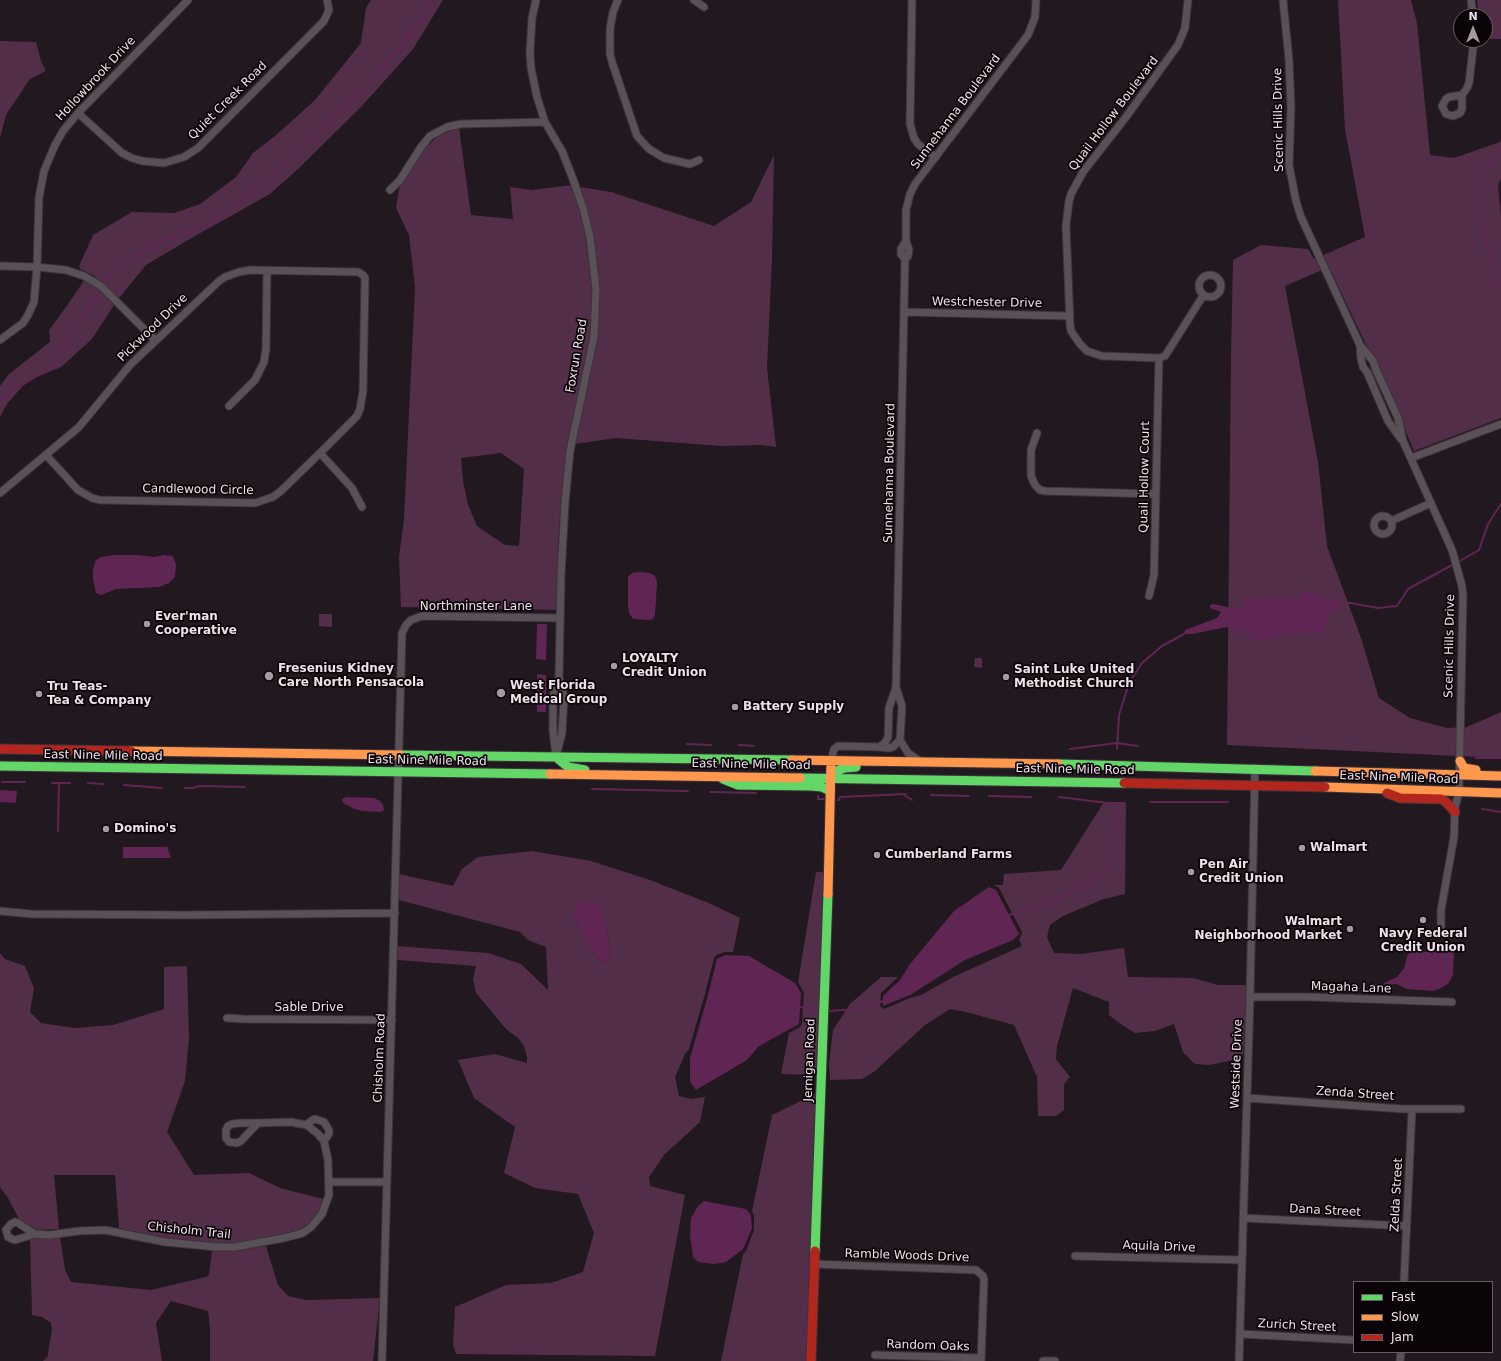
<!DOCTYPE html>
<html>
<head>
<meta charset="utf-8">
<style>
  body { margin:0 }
  #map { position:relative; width:1501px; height:1361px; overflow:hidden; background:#22181f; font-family:"DejaVu Sans",sans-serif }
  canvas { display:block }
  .legend { position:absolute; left:1353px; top:1281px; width:140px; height:72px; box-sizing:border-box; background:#0a0408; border:1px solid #665c62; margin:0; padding:5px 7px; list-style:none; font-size:12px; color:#efe1ea }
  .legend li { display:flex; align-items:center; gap:8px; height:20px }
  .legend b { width:20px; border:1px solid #665c62 }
  .north { position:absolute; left:1453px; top:8px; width:40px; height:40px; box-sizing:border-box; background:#0a0408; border:1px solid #665c62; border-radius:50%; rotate:0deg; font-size:11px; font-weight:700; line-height:16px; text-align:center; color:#efe1ea }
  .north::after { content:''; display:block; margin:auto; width:14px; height:18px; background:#a79ba3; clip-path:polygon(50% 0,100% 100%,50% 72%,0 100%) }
</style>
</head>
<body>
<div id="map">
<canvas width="1501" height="1361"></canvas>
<ul class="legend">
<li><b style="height:5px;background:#63d668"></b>Fast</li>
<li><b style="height:5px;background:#ff974d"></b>Slow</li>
<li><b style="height:5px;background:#b3261e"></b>Jam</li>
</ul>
<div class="north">N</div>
</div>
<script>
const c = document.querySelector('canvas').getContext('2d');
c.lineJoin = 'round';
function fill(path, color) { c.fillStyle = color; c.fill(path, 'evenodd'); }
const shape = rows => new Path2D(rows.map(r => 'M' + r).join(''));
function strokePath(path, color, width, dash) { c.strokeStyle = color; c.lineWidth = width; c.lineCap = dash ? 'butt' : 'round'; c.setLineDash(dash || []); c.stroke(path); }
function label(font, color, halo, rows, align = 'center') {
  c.font = font + ' "DejaVu Sans",sans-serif'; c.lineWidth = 3.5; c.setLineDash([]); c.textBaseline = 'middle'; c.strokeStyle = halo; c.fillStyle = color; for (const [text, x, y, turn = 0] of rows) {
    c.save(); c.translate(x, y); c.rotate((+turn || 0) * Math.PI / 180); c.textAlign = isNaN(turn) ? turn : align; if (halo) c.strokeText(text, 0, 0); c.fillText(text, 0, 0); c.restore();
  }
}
fill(shape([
  [371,0,443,0,413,49,362,106,298,169,270,194,195,236,146,265,119,298,103,283,93,275,80,269,79,266,93,235,132,212,174,213,200,204,236,177,253,153,275,136,315,100,361,43,366,8],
  [1338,0,1411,0,1417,23,1430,155,1454,158,1500,142,1501,140,1501,179,1498,185,1501,216,1501,418,1414,451,1393,401,1329,267,1285,286,1318,462,1327,546,1361,638,1379,698,1410,718,1447,728,1467,727,1501,712,1501,758,1227,745,1231,358,1233,260,1261,245,1308,249,1314,259,1365,237,1345,129],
  [1477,0,1501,0,1501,39,1485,39,1485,16,1479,16],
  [0,41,36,42,41,61,46,71,30,79,6,115,0,138],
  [459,128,471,215,513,219,510,187,532,190,572,185,580,209,586,238,592,289,590,337,567,451,559,526,557,610,401,607,399,557,404,519,415,287,409,235,396,208,399,188,423,150,440,134],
  [501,453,524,469,519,546,505,545,477,526,468,505,463,481,461,458],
  [774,155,772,259,767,368,776,447,762,445,721,446,616,438,575,444,597,338,599,312,598,272,593,236,586,206,580,187,611,192,714,226,751,202],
  [82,279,99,289,114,305,92,339,61,367,27,381,7,404,0,417,0,386,9,374,50,342,49,330,66,307,83,282],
  [319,614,332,614,332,627,319,626],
  [975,658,982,658,982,668,974,667],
  [1104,802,1126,802,1125,894,1104,899,1063,916,1050,925,1047,937,1054,953,1081,954,1124,948,1128,977,1193,978,1218,985,1247,985,1243,1055,1229,1061,1209,1065,1195,1064,1183,1052,1174,1024,1155,1031,1135,1033,1122,1025,1109,1015,1109,1002,1073,988,1057,1046,1056,1059,1070,1077,1064,1084,1064,1110,1056,1116,1038,1116,1037,1077,1014,1025,966,1012,950,1009,925,1025,875,1071,862,1079,830,1080,829,1064,833,1030,850,1004,881,977,898,977,881,993,880,1006,884,1009,910,998,921,995,953,977,1022,946,1019,939,1021,936,1022,932,999,888,994,885,1003,885,1004,874,1061,870],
  [532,851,591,861,650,880,711,904,740,918,733,952,725,952,716,955,714,958,705,994,689,1049,685,1054,675,1077,679,1096,691,1099,705,1097,700,1122,664,1155,649,1177,650,1186,685,1195,655,1356,456,1354,453,1344,455,1307,506,1285,551,1283,583,1272,594,1233,578,1194,535,1188,504,1173,515,1127,474,1098,458,1060,495,1054,527,1063,527,1057,524,1046,518,1038,506,1029,476,993,473,979,476,966,397,960,397,946,488,953,521,964,548,990,546,947,528,940,520,932,399,900,399,874,453,886,462,869,478,857],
  [573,914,605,921,611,953,607,963,597,958,579,929],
  [816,872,825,872,818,1075,781,1074,789,1033,800,1027,802,1024,804,993,798,982],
  [0,953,5,959,25,966,34,988,30,1012,41,1023,74,1028,113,1025,164,1009,164,967,187,966,189,1038,185,1081,167,1132,194,1175,249,1173,280,1188,323,1199,320,1211,315,1218,302,1229,283,1234,235,1243,217,1243,165,1238,119,1228,115,1175,54,1175,59,1229,37,1230,19,1219,8,1198,0,1187],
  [817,1093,808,1361,721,1361,743,1254,746,1251,754,1230,754,1215,752,1211,772,1115],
  [60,1237,65,1270,71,1282,151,1290,206,1277,209,1275,212,1251,235,1251,266,1246,278,1285,288,1296,306,1300,380,1298,373,1361,210,1361,210,1328,208,1311,171,1301,156,1323,162,1361,43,1361,48,1356,49,1345,52,1331,51,1323,42,1317,32,1315,30,1240,36,1238]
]), '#532e49');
fill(shape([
  [114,555,138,555,154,557,164,555,173,556,176,565,175,577,169,583,159,587,116,589,101,595,96,593,93,580,93,569,96,560,101,557],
  [640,572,650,573,655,576,657,582,655,615,653,619,649,620,633,619,629,613,628,605,628,577,632,573],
  [1305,591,1316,591,1318,595,1323,595,1328,602,1337,598,1341,608,1330,611,1324,632,1309,632,1255,641,1243,633,1227,627,1192,634,1184,634,1185,630,1217,618,1221,612,1210,608,1210,605,1213,604,1237,609,1244,606,1243,598,1250,596,1296,599,1301,593],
  [537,624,547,624,546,660,536,659],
  [537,674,546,675,546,712,537,712],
  [0,790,17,791,16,803,0,802],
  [346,797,374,798,380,801,383,805,384,810,381,812,362,811,355,809,343,803,342,799],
  [167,846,171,858,123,858,123,847,164,847],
  [989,887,996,890,1019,934,1013,940,965,960,910,995,883,1006,883,996,900,980,910,964,954,911],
  [588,899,599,906,605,921,611,953,607,963,597,958,579,929,573,914,578,904],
  [1413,952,1454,952,1453,975,1448,984,1439,989,1433,991,1407,989,1396,984,1384,985,1384,983,1397,977,1401,972,1404,968,1408,954],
  [726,955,749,956,795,983,801,993,799,1024,759,1046,747,1060,696,1090,690,1082,690,1058,708,995,717,959],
  [704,1201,746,1209,751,1215,752,1228,743,1249,726,1262,714,1264,698,1262,693,1257,690,1235,691,1218,698,1206]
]), '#602653');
strokePath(shape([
  [1501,150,1485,168,1478,203,1479,215,1493,262,1492,270,1495,283,1501,288],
  [103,285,114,267,162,241,213,223,275,174,370,83,421,22,431,0],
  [0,399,53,366,101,289],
  [1458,562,1479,550,1488,524,1501,504],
  [1339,603,1345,602,1378,608,1397,606,1408,589,1454,564],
  [687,744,711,745],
  [739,745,754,746],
  [1070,749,1117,743,1138,746],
  [1117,749,1119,715,1129,683,1142,663,1162,646,1184,634],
  [1476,758,1501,758],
  [2,782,25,782],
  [52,783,70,783],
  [88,783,104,784],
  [124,785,162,788],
  [185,788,193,788,199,786,245,787],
  [592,789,688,791],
  [710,792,756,793],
  [904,795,912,800],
  [931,795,969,796],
  [818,796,818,799,823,799],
  [989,796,1031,797],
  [1059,797,1108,803,1123,804],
  [838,800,839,800,840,797,906,794],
  [1150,802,1228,802],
  [1482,809,1501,812],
  [58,831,59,783],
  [1009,915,1032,909,1059,898,1094,879,1109,864,1115,838,1118,807],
  [801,1007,817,1010],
  [830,1011,868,1008,883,1001]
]), '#602653', 2);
const street = shape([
  [536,0,532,18,530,52,531,68,537,97,545,122,562,151,573,179,583,208,590,237,596,289,594,337,570,451,565,503,561,575,559,678,553,696,553,730,556,757],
  [618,0,613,12,610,29,610,54,612,62,637,136,649,149,664,158,690,164,699,160],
  [694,0,704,7],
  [912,0,910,124,914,138,918,144,929,153,936,157],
  [1188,0,1185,28,1178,45,1126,117,1083,172,1071,194,1069,201,1066,226,1070,324,1071,331,1080,344,1087,351,1102,356,1159,358,1165,356,1203,296],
  [1283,0,1289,60,1291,108,1289,165,1296,201,1301,217,1360,345,1373,361,1376,370,1398,418,1403,441,1452,550,1462,586,1463,595,1459,792,1455,807,1454,837,1441,910,1441,934],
  [1471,0,1473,16],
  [1462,95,1462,109,1460,113,1453,116,1446,114,1442,106,1446,99,1449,97,1462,95],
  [1462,95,1467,88,1469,83,1474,40],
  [78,113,122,153,132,158,142,161,164,163,184,157,198,148,324,21,329,10,327,0],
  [390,190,400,180,421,147,430,136,447,127,461,124,545,122],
  [906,241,901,249,901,254,905,259,908,256,909,250,906,241,906,210,910,194,915,184,1028,35,1035,17,1036,0],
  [0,266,37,267,66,270,84,276,101,286,155,340],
  '1199 286a11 11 0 1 1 22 0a11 11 0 1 1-22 0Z',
  [904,312,1070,316],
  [0,340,23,323,28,315,34,302,37,267,39,198,44,171,55,145,63,131,78,113,188,0],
  [1360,345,1361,359,1363,367,1367,372,1388,421,1401,439],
  [229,406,255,380,264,362,266,349,267,272],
  [1037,433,1031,450,1031,476,1035,485,1040,490,1045,491,1156,494],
  [320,453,352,488,362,507],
  [1411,458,1501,424],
  [0,493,79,427,130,365,218,282,225,277,239,272,250,270,358,272,363,275,365,278,363,391,360,409,357,416,320,453,281,491,273,497,255,503,100,500,92,498,78,490,46,455],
  '1374 525a9 9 0 1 1 18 0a9 9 0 1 1-18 0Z',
  [1391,521,1431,503],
  [1149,596,1154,575,1159,358],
  [900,740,908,753,921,762],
  [879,747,885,743,888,737,889,708,896,687],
  [557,753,562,733,564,697,559,679],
  [831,761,834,749,838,746,879,747,888,748,893,747,900,740,902,706,896,687,905,259],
  [0,911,31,914,186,915,395,913],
  [1250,997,1310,997,1452,1002],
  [227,1018,243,1019,392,1020],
  [1247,1098,1403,1109,1461,1109],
  [241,1123,258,1123,241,1141,237,1143,229,1142,226,1138,226,1130,228,1126,232,1124,241,1123],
  [307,1125,311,1121,315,1119,324,1122,329,1130,329,1134,324,1141],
  [329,1182,387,1182],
  [1243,1218,1406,1226],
  [15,1222,18,1223,35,1234,15,1240,12,1239,8,1237,6,1230,11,1224,15,1222],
  [35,1234,49,1235,79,1231,105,1230,165,1242,217,1247,235,1247,284,1238,303,1233,311,1227,322,1214,329,1195,328,1160,324,1141,318,1134,307,1125,290,1122,258,1123],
  [1075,1256,1242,1260],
  [814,1264,976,1270,983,1276,984,1280,981,1361],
  [1404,1282,1412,1109],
  [1240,1334,1354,1340],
  [875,1355,981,1358],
  [382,1361,402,633,406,625,411,620,422,616,560,618],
  [1043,1361,1055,1361],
  [1239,1361,1250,997,1255,768],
  [1400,1361,1401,1352]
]);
const fast = shape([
  [400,755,792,760],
  [556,757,568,767,585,770],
  [1058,764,1315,771],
  [0,766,550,774],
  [800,778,1124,783],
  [831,778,837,771,844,768,856,767],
  [723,779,738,785,811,786,822,787,830,791],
  [815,1251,828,894]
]);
const slow = shape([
  [131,751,400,755],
  [792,760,1058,764],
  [1460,761,1464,768,1476,770],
  [1315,771,1501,776],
  [550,774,800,778],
  [1325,787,1501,793],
  [828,894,831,761]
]);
const jam = shape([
  [0,749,131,751],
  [1124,783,1325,787],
  [1387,793,1400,798,1441,799,1446,802,1455,812],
  [811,1361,815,1251]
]);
strokePath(street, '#3c343a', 9);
strokePath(fast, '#3c343a', 11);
strokePath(slow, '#3c343a', 11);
strokePath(jam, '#3c343a', 11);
strokePath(street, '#595157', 7);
strokePath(fast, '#63d668', 9);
strokePath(slow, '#ff974d', 9);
strokePath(jam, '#b3261e', 9);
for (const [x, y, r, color] of [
  [147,624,4,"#a79ba3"],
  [614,666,4,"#a79ba3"],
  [269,676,5,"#a79ba3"],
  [1006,677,4,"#a79ba3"],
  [501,693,5,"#a79ba3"],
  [39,694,4,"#a79ba3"],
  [735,707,4,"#a79ba3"],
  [106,829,4,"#a79ba3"],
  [1302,848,4,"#a79ba3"],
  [877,855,4,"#a79ba3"],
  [1191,872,4,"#a79ba3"],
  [1423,920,4,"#a79ba3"],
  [1350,929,4,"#a79ba3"]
]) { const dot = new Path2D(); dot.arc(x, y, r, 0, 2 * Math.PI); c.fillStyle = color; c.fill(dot); strokePath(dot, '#0a0408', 1.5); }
label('12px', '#efe1ea', '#0a0408', [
  ["Hollowbrook Drive",96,79,-47],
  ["Quiet Creek Road",228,101,-45],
  ["Sunnehanna Boulevard",956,112,-53],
  ["Quail Hollow Boulevard",1114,114,-53],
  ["Scenic Hills Drive",1279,120,-91],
  ["Westchester Drive",987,303,1],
  ["Pickwood Drive",153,328,-44],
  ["Foxrun Road",577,356,-80],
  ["Sunnehanna Boulevard",890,473,-89],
  ["Quail Hollow Court",1145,477,-89],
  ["Candlewood Circle",198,490,1],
  ["Northminster Lane",476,607],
  ["Scenic Hills Drive",1450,646,-89],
  ["East Nine Mile Road",103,756,1],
  ["East Nine Mile Road",427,761,1],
  ["East Nine Mile Road",751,765,1],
  ["East Nine Mile Road",1075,770,1],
  ["East Nine Mile Road",1399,778,2],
  ["Magaha Lane",1351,988,2],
  ["Sable Drive",309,1008],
  ["Chisholm Road",380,1058,-88],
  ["Jernigan Road",810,1060,-88],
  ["Westside Drive",1237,1064,-88],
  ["Zenda Street",1355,1094,4],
  ["Zelda Street",1397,1195,-87],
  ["Dana Street",1325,1211,3],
  ["Chisholm Trail",189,1231,6],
  ["Aquila Drive",1159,1247,2],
  ["Ramble Woods Drive",907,1256,2],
  ["Zurich Street",1297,1326,3],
  ["Random Oaks",928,1346,2]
]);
label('bold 12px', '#efe1ea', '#0a0408', [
  ["Ever'man",155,617],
  ["Cooperative",155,631],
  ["LOYALTY",622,659],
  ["Credit Union",622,673],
  ["Fresenius Kidney",278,669],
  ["Care North Pensacola",278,683],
  ["Saint Luke United",1014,670],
  ["Methodist Church",1014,684],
  ["West Florida",510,686],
  ["Medical Group",510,700],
  ["Tru Teas-",47,687],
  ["Tea & Company",47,701],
  ["Battery Supply",743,707],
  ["Domino's",114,829],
  ["Walmart",1310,848],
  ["Cumberland Farms",885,855],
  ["Pen Air",1199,865],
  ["Credit Union",1199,879],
  ["Walmart",1342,922,"right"],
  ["Neighborhood Market",1342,936,"right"],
  ["Navy Federal",1423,934,"center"],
  ["Credit Union",1423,948,"center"]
], 'left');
</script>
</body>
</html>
